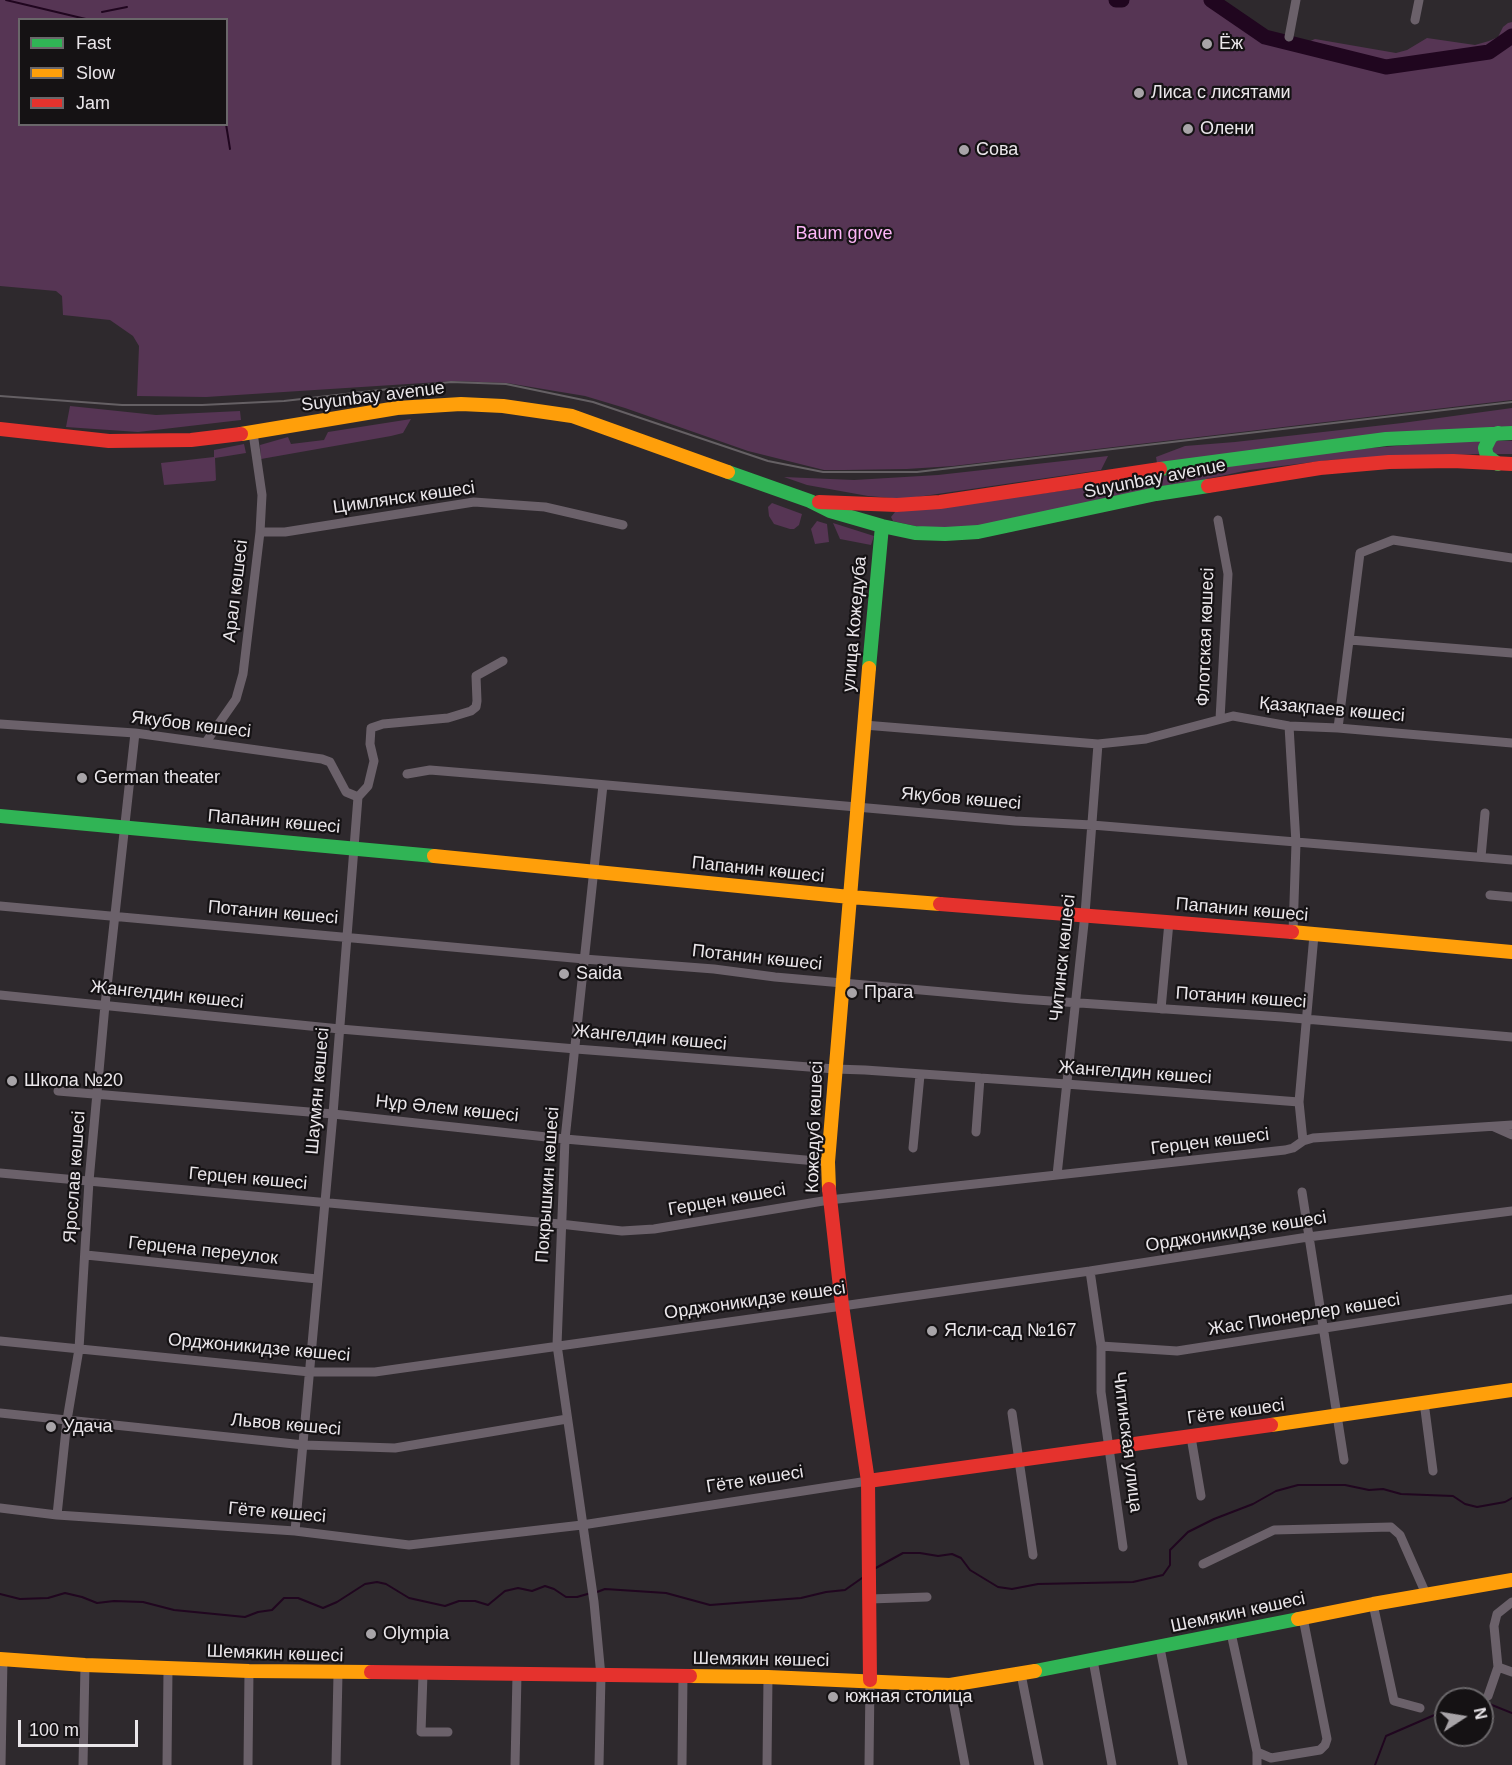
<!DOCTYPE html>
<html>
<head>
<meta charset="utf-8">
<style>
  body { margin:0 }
  #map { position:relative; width:1512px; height:1765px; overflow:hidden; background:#2e292d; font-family:Helvetica,sans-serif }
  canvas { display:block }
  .legend { position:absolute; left:18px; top:18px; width:210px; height:108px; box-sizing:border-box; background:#151214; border:2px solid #6a676a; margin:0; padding:8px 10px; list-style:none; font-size:18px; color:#eae6ea }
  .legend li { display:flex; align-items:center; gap:12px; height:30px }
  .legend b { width:30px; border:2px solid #6a676a }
  .north { position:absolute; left:1434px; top:1687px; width:60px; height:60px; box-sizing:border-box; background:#151214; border:2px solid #6a676a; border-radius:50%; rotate:78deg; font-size:16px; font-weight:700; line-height:24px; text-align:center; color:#eae6ea }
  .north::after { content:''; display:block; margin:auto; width:21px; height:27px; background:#a8a4a8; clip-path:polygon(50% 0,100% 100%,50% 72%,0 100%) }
  .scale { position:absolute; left:18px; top:1720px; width:120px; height:27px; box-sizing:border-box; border:3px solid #eae6ea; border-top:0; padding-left:8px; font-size:18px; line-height:21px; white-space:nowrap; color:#eae6ea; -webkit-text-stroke:4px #151214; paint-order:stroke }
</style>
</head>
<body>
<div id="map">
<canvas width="1512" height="1765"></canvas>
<ul class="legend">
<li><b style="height:8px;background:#30b455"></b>Fast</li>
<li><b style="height:8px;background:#ff9f0a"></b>Slow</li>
<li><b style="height:8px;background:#e5322d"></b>Jam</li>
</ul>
<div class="north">N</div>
<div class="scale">100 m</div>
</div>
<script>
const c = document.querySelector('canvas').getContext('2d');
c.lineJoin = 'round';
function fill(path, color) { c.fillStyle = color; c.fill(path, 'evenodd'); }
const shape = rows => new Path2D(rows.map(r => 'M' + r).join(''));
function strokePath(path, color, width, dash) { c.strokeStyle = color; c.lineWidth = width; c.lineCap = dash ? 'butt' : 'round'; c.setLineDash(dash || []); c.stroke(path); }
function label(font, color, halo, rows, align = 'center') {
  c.font = font + ' Helvetica,sans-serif'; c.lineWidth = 4.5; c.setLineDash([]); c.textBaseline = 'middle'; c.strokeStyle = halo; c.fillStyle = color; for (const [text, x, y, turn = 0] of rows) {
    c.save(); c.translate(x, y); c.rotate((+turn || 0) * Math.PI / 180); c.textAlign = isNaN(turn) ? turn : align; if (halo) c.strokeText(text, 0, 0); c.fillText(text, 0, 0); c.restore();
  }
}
fill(shape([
  [0,0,1220,0,1244,18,1252,29,1265,37,1296,47,1315,39,1396,53,1407,50,1427,38,1475,45,1489,41,1498,37,1503,27,1508,23,1512,22,1512,400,953,466,907,469,845,470,824,470,748,451,625,408,585,396,507,383,455,381,206,397,137,396,139,346,133,336,110,320,63,315,62,296,56,291,0,286],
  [20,20,226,20,226,124,20,124],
  [70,406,156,415,240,411,241,420,138,432,66,427],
  [1512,408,1512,427,1157,463,1156,457,1185,446,1235,442,1402,423],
  [411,419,403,433,391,436,261,459,260,445,288,437,291,444,324,440,328,432],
  [1482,439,1480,454,1330,460,1249,470,969,529,920,527,897,522,893,521,891,517,895,512,1053,492,1334,451],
  [1496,441,1512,441,1512,454,1495,454,1490,450,1490,444],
  [244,444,246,453,215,458,216,480,214,481,164,485,161,463,214,457,214,450],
  [1108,456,1101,470,903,499,868,496,807,485,784,477,854,480,938,475],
  [772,503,802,514,799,525,794,529,790,529,774,524,769,516,768,507],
  [817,521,827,524,829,542,815,544,811,529],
  [833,523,874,536,871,545,840,539]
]), '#563554');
strokePath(shape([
  [6,0,90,20],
  [102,12,127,7],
  [226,124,230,149],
  [874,1569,903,1553,920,1553,938,1556,952,1554,961,1558,970,1570,998,1587,1012,1589,1038,1584,1133,1582,1163,1575,1170,1565,1170,1550,1188,1532,1214,1519,1253,1504,1276,1491,1298,1485,1345,1485,1369,1490,1383,1489,1401,1494,1453,1496,1465,1504,1477,1507,1505,1502,1512,1498],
  [597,1592,605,1589,666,1593,710,1605,801,1598,826,1592,845,1590,862,1578],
  [0,1594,20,1599,48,1598,65,1593,82,1597,97,1603,114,1601,143,1602,174,1610,245,1617,258,1612,272,1610,284,1598,298,1598,323,1608,337,1602,365,1584,377,1582,386,1584,409,1598,445,1606,459,1601,475,1601,488,1605,505,1591,518,1588,532,1591,545,1586,554,1589,566,1597,577,1597,591,1593],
  [1472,1699,1478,1699],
  [1482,1701,1512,1713],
  [1375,1765,1386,1736,1446,1710]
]), '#20061f', 2);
strokePath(shape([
  [1116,0,1122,0],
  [1211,0,1265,37,1386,67,1489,52,1512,36]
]), '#20061f', 15);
strokePath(shape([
  [1415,20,1419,0],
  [1289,37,1296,0],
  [1218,520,1228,574,1220,719],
  [260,532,285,532,474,502,545,507,623,525],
  [1350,640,1512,653],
  [0,724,135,733,322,759,330,762,346,792,358,797],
  [864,725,1098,744,1146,739,1233,716,1289,726,1338,728,1512,743],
  [1289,726,1296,843,1293,932],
  [1338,728,1360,553,1393,540,1512,558],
  [206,742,236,699,243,674,260,532,262,495,253,433],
  [407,774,430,770,539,779,1015,821,1092,825,1512,860],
  [358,797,368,786,374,761,370,744,371,728,383,724,448,718,471,711,476,707,477,701,476,676,503,661],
  [1481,857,1485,813],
  [1490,895,1512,897],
  [0,906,584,959,714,969,775,977,1022,999,1282,1017,1512,1037],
  [0,995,340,1029,576,1049,835,1069,865,1070,1066,1084,1299,1102],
  [1161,1009,1169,922],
  [58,1091,333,1114,565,1139,828,1162],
  [1494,1127,1512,1135],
  [976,1132,980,1078],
  [1303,1141,1299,1102,1314,935],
  [913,1148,920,1075],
  [0,1173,560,1224,622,1231,654,1229,829,1200,1285,1150,1293,1148,1303,1141,1313,1138,1512,1125],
  [1057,1175,1085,914,1098,744],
  [1302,1192,1344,1460],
  [86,1255,317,1279],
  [1090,1271,1101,1346,1101,1392,1123,1547],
  [0,1341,310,1372,375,1372,1090,1271,1308,1237,1512,1211],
  [1101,1346,1177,1351,1512,1299],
  [1424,1402,1433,1471],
  [0,1413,304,1445,395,1448,567,1419],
  [1012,1413,1033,1555],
  [1191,1437,1201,1496],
  [0,1508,57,1515,295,1531,409,1545,582,1525,868,1481],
  [57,1515,67,1420,79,1349,89,1181,105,1005,135,733],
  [295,1531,333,1114,358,797],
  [1203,1564,1274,1530,1391,1527,1400,1535,1426,1594],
  [870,1599,927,1597],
  [1373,1604,1394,1701,1420,1708],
  [1231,1633,1257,1752,1257,1765],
  [1160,1648,1183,1765],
  [1093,1660,1112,1765],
  [1498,1667,1512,1672],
  [423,1674,421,1732,448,1732],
  [1021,1674,1039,1765],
  [950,1685,965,1765],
  [1488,1696,1498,1667,1494,1626,1497,1614,1512,1602],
  [1257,1752,1271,1758,1320,1750,1325,1745,1327,1739,1303,1618],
  [1,1765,3,1659],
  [83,1765,85,1665],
  [167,1765,168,1669],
  [248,1765,249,1671],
  [336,1765,338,1674],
  [515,1765,517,1675],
  [599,1765,601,1676,594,1602,557,1345,565,1139,603,785],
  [682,1765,683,1676],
  [767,1765,768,1677],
  [869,1765,870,1680]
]), '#6b616a', 9);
strokePath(shape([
  [1498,433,1491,436,1485,448,1487,456,1498,464],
  [1160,469,1386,439,1512,433],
  [728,472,810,501,830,511,882,526,915,533,945,534,978,532,1156,494,1208,486],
  [869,668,882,526],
  [0,816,434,856],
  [1035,1671,1298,1619]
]), '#30b455', 14);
strokePath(shape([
  [241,434,397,408,461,404,503,406,572,416,728,472],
  [434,856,850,897,940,904],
  [1292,932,1512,952],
  [829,1189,828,1162,869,668],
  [1271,1425,1512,1390],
  [1298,1619,1373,1604,1512,1580],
  [0,1659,85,1665,249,1671,371,1672],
  [690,1676,768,1677,950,1685,1035,1671]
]), '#ff9f0a', 14);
strokePath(shape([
  [0,429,109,441,191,440,241,434],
  [1208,486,1320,468,1389,462,1453,461,1512,464],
  [819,502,897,505,940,502,1160,469],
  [940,904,1292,932],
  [829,1189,842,1305,868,1481,870,1680],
  [868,1481,1271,1425],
  [371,1672,690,1676]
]), '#e5322d', 14);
strokePath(shape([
  [0,396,122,405,202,405,284,401,451,382,506,384,593,402,768,461,823,472,917,472,1512,402]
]), '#656064', 2);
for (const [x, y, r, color] of [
  [1207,44,6,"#a8a4a8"],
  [1139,93,6,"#a8a4a8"],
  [1188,129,6,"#a8a4a8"],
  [964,150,6,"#a8a4a8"],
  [82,778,6,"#a8a4a8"],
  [564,974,6,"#a8a4a8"],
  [852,993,6,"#a8a4a8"],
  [12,1081,6,"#a8a4a8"],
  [932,1331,6,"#a8a4a8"],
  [51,1427,6,"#a8a4a8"],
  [371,1634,6,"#a8a4a8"],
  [833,1697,6,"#a8a4a8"]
]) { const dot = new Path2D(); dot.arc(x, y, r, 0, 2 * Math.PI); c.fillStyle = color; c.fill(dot); strokePath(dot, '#151214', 2); }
label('18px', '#eae6ea', '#151214', [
  ["Ёж",1219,44],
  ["Лиса с лисятами",1151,93],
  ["Олени",1200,129],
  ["Сова",976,150],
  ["German theater",94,778],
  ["Saida",576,974],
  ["Прага",864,993],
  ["Школа №20",24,1081],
  ["Ясли-сад №167",944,1331],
  ["Удача",63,1427],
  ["Olympia",383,1634],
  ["южная столица",845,1697]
], 'left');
label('18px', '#feb6f8', '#151214', [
  ["Baum grove",844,234]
]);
label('18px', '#eae6ea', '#151214', [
  ["Suyunbay avenue",373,397,-7],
  ["Suyunbay avenue",1155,479,-11],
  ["Цимлянск көшесі",404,498,-8],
  ["Арал көшесі",236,591,-83],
  ["улица Кожедуба",855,624,-85],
  ["Флотская көшесі",1206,637,-88],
  ["Қазақпаев көшесі",1332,710,5],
  ["Якубов көшесі",191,725,7],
  ["Якубов көшесі",961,799,5],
  ["Папанин көшесі",274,822,5],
  ["Папанин көшесі",758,870,6],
  ["Папанин көшесі",1242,910,5],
  ["Потанин көшесі",273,913,5],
  ["Потанин көшесі",757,958,6],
  ["Читинск көшесі",1063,958,-84],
  ["Жангелдин көшесі",167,995,6],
  ["Потанин көшесі",1241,998,4],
  ["Жангелдин көшесі",650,1038,5],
  ["Жангелдин көшесі",1135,1073,4],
  ["Шаумян көшесі",318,1091,-85],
  ["Нұр Әлем көшесі",447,1109,6],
  ["Кожедуб көшесі",815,1127,-88],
  ["Герцен көшесі",1210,1142,-7],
  ["Ярослав көшесі",75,1177,-86],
  ["Герцен көшесі",248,1179,5],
  ["Покрышкин көшесі",548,1185,-86],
  ["Герцен көшесі",727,1200,-10],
  ["Орджоникидзе көшесі",1236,1232,-9],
  ["Герцена переулок",203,1251,6],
  ["Орджоникидзе көшесі",755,1301,-8],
  ["Жас Пионерлер көшесі",1304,1315,-9],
  ["Орджоникидзе көшесі",259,1348,5],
  ["Гёте көшесі",1236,1412,-8],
  ["Львов көшесі",286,1425,5],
  ["Читинская улица",1127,1442,83],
  ["Гёте көшесі",755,1480,-9],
  ["Гёте көшесі",277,1513,5],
  ["Шемякин көшесі",1238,1613,-12],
  ["Шемякин көшесі",275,1654,2],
  ["Шемякин көшесі",761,1660,1]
]);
</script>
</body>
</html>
